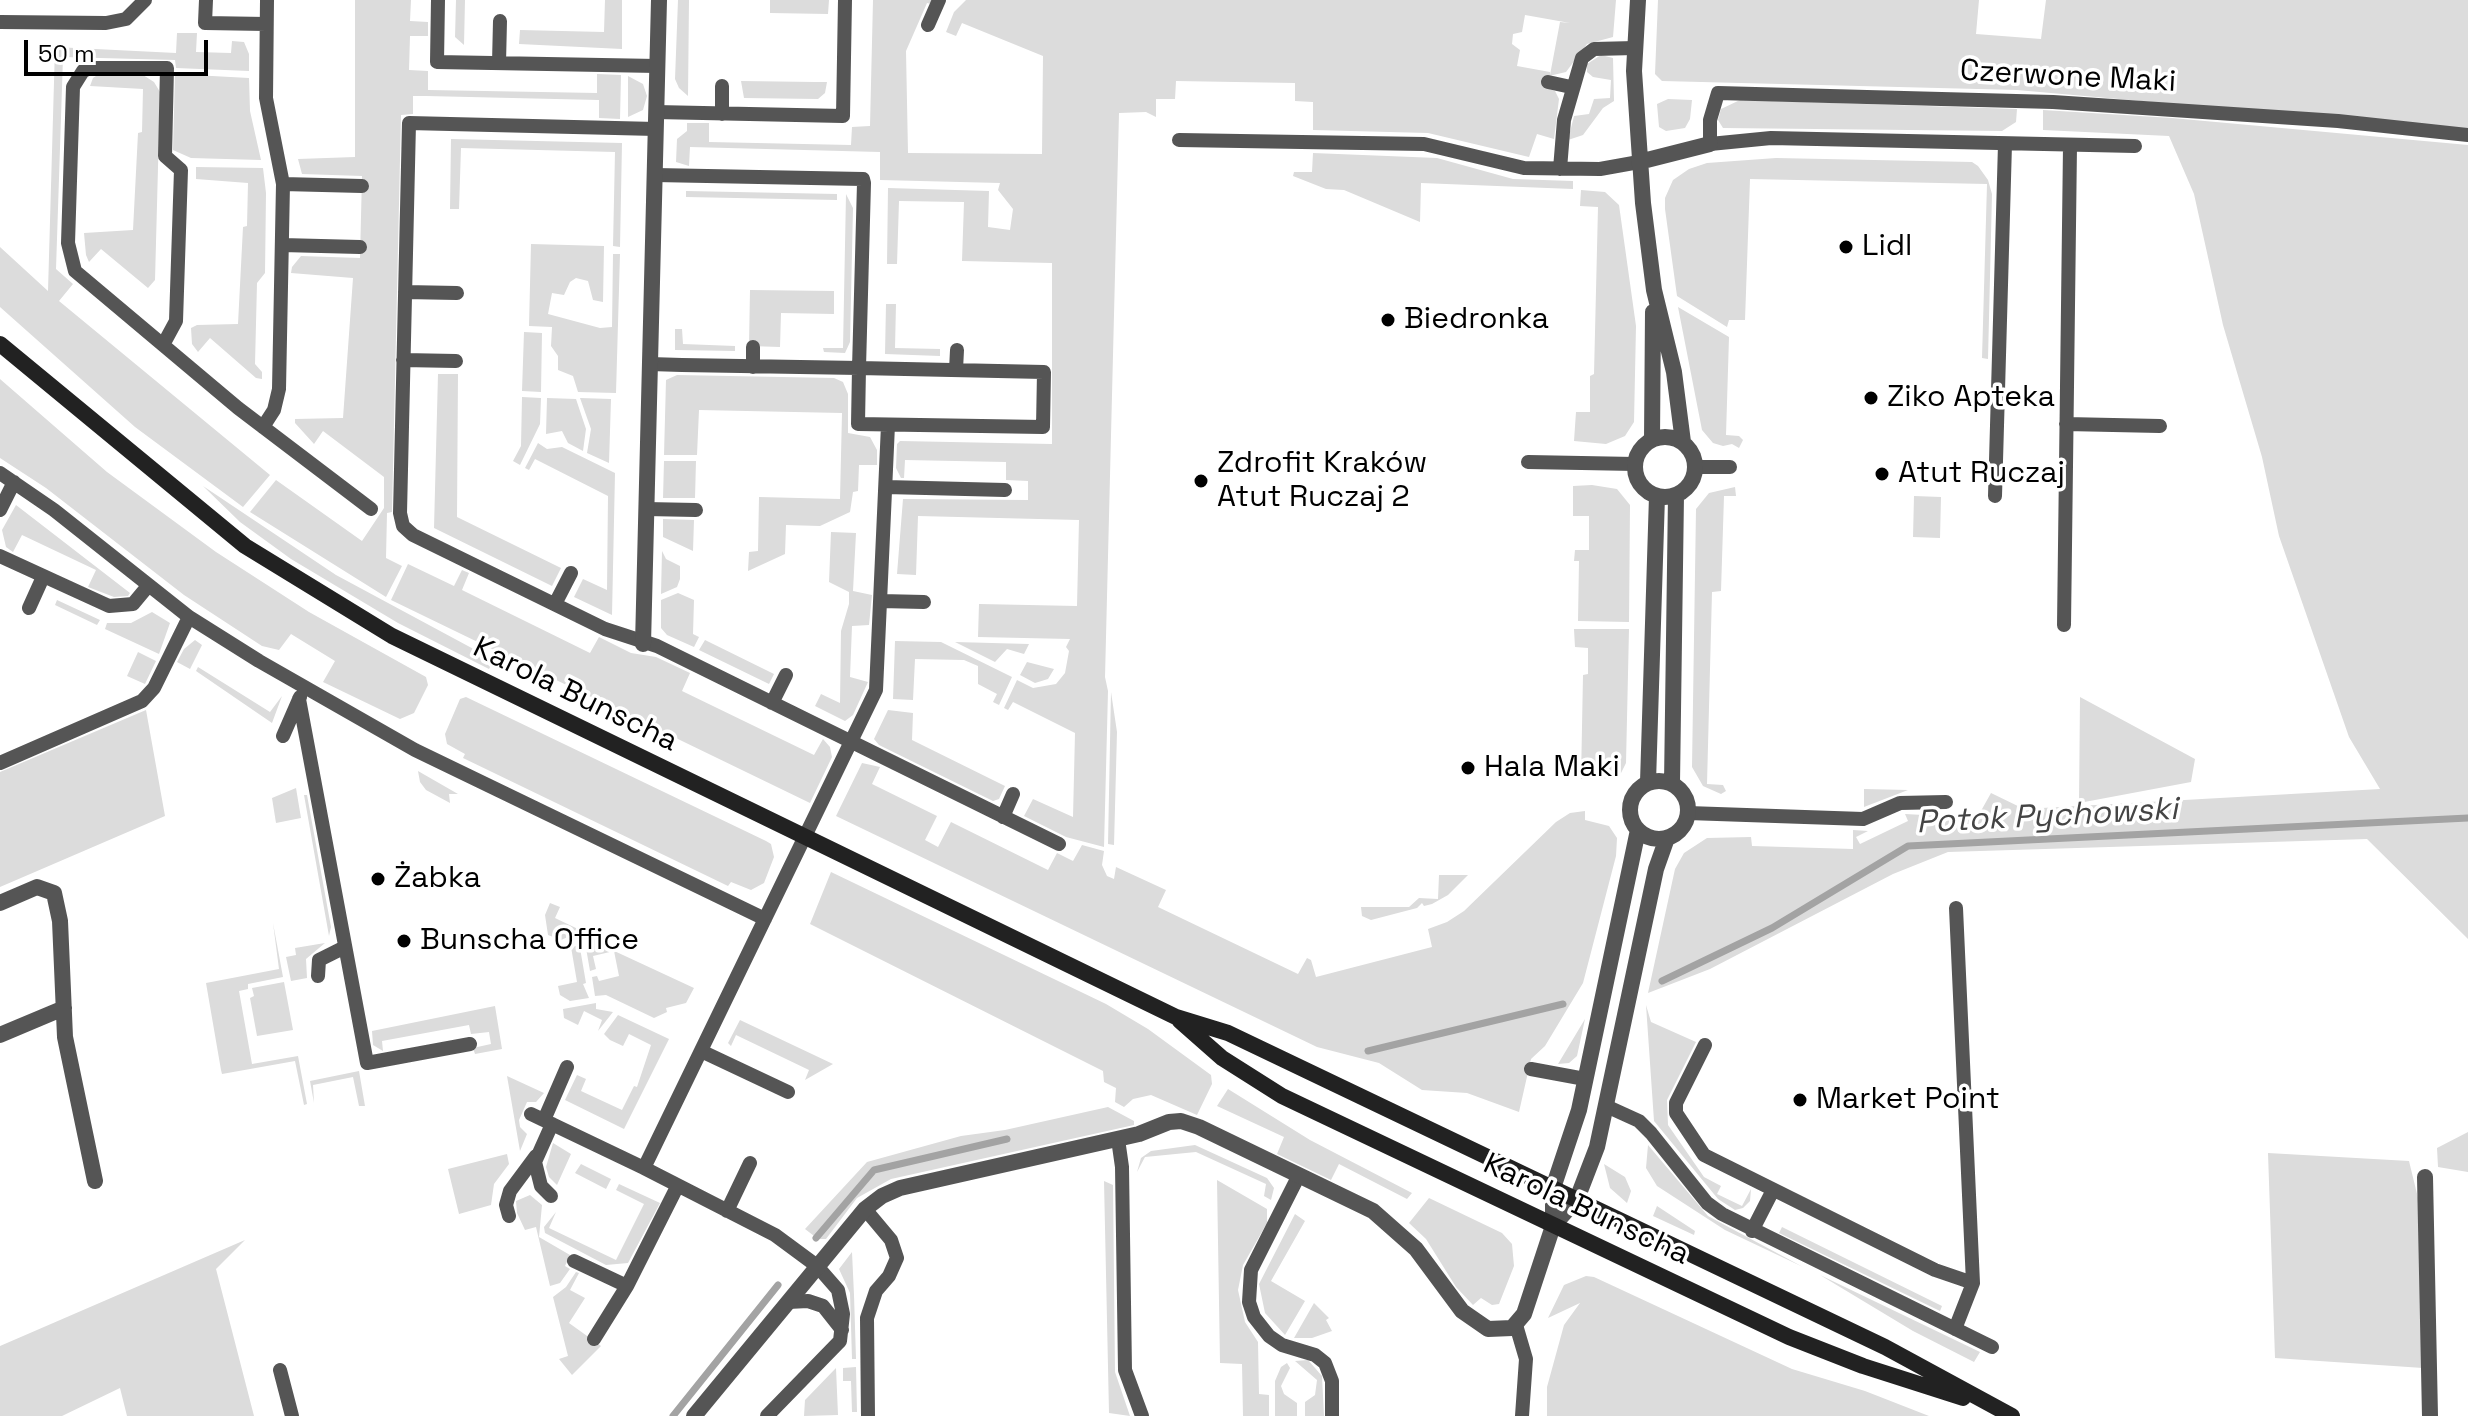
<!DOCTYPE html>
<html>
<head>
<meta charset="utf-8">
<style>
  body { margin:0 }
  #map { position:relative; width:2468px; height:1416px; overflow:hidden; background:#fff; font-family:"Space Grotesk",sans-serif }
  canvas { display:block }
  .scale { position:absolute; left:24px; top:40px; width:184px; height:36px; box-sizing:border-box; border:4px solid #000; border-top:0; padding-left:10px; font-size:24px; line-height:28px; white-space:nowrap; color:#000; -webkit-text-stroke:6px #fff; paint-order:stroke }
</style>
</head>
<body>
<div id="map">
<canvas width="2468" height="1416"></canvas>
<div class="scale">50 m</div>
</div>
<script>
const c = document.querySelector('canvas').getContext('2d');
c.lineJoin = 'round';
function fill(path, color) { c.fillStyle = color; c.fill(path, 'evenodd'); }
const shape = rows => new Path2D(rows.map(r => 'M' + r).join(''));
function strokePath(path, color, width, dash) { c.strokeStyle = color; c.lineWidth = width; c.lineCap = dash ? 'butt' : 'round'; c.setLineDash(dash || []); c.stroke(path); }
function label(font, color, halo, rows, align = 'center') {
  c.font = font + ' "Space Grotesk",sans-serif'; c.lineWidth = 7; c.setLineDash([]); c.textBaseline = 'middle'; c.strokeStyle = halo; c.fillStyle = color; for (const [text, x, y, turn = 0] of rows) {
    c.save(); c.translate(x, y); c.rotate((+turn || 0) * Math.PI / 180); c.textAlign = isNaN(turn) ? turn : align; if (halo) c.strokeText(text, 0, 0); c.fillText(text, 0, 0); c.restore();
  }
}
fill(shape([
  [355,0,411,0,410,21,428,22,428,36,410,36,409,70,428,71,428,90,597,93,597,74,621,75,620,119,599,118,599,100,426,96,413,96,413,114,401,115,392,512,387,513,386,558,402,566,386,597,250,512,276,480,362,541,384,508,384,477,323,431,314,444,295,423,295,419,343,418,353,278,291,273,292,267,301,256,360,258,362,176,302,174,298,159,355,157],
  [456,0,465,0,464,45,455,37],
  [605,0,622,0,622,49,519,44,520,30,604,32],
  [678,0,689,0,688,96,679,88,675,79],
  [770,0,829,0,828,14,770,13],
  [873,0,933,0,931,4,927,3,906,51,908,153,1042,154,1043,56,962,23,956,36,946,32,954,12,966,0,1616,0,1613,37,1587,44,1566,72,1549,76,1546,88,1555,91,1559,99,1554,139,1537,134,1529,157,1428,133,1313,130,1313,102,1295,101,1295,83,1176,81,1175,99,1156,99,1156,117,1146,112,1119,113,1105,677,1108,691,1104,847,1066,837,1024,816,1033,799,1073,817,1075,733,1013,702,1008,710,1004,708,1017,680,1033,688,1056,684,1065,673,1069,651,1066,647,1070,639,978,637,979,604,1077,606,1079,520,918,516,916,575,897,574,903,499,1028,500,1028,481,1006,480,1006,462,905,460,904,478,901,478,896,468,897,444,900,441,1052,444,1052,263,962,261,964,202,899,201,897,264,887,264,888,188,989,191,988,227,1010,230,1013,209,998,190,1000,183,880,180,880,152,690,147,689,166,676,162,677,139,687,131,687,123,709,123,709,142,851,145,852,127,870,126],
  [1525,15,1570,23,1560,22,1550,75,1550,72,1517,66,1520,50,1512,44,1513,34,1522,32],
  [1658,0,1979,0,1976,34,2041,39,2046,0,2468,0,2468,130,2017,90,1662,81,1655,74],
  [177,33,197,33,196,52,231,53,232,41,244,42,249,54,249,71,176,68,175,60,63,57,56,269,73,284,59,301,270,475,243,507,135,427,0,307,0,247,48,291,55,47,176,53],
  [1601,55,1613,58,1614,101,1603,108,1583,135,1568,140,1574,116,1589,114,1594,99,1610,98,1611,80,1593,77,1587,72,1587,64],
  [99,74,143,75,154,82,160,92,155,280,148,288,101,249,89,262,86,255,84,233,133,230,138,133,142,132,143,89,90,86,93,78],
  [175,74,249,78,250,111,261,160,191,158,173,150],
  [628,76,643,84,647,96,643,110,628,117],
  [741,81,815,82,827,82,825,93,818,99,744,98],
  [1668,99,1692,100,1690,119,1685,128,1666,131,1659,127,1657,104],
  [1740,100,2017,109,2016,122,2002,131,1723,128,1718,120,1721,109],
  [2043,110,2172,118,2468,145,2468,939,2367,839,1948,852,1893,874,1710,969,1648,993,1675,869,1684,853,1707,838,1751,837,1752,846,1853,849,1853,830,1868,831,1856,837,1860,844,1908,821,1905,814,1977,818,1991,793,2024,809,2380,789,2349,737,2279,536,2262,457,2223,325,2194,194,2169,136,2043,130],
  [451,139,622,143,620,247,613,246,615,152,461,148,459,209,450,209],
  [1313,153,1437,158,1513,179,1573,181,1573,189,1421,183,1420,222,1344,190,1326,189,1293,176,1294,172,1312,172],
  [1776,158,1972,162,1978,166,1988,180,1992,194,1988,359,1982,358,1987,184,1750,179,1745,320,1729,320,1727,327,1677,296,1665,209,1665,198,1673,180,1689,169,1707,163],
  [196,167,263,168,266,193,265,273,257,283,255,364,262,372,262,379,256,378,210,338,198,352,192,344,191,328,197,325,238,324,243,227,247,226,248,183,196,179],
  [1581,190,1605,192,1619,205,1636,326,1634,422,1625,436,1606,444,1574,441,1576,412,1590,412,1590,376,1594,374,1598,207,1580,206],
  [686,191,837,194,837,200,686,197],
  [846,194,853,208,850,342,845,353,824,352,823,348,843,348],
  [531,244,604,246,603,302,593,300,588,281,576,278,570,282,564,295,552,293,548,314,600,328,612,327,613,254,620,254,616,393,578,392,573,376,558,370,558,356,551,346,552,327,529,326],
  [750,290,834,291,834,314,781,313,780,347,749,346],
  [886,304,896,304,895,348,940,349,940,356,885,354],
  [1678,307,1729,337,1726,435,1739,436,1743,440,1739,448,1732,444,1723,446,1713,443,1702,430],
  [675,329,682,329,683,344,735,346,735,351,675,350],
  [524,332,542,333,541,392,522,391],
  [438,374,458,374,457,517,561,568,552,586,434,528],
  [677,375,834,378,843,382,848,394,848,433,870,437,877,450,877,465,859,465,858,491,853,492,850,512,820,526,786,525,785,554,748,571,749,552,758,551,759,497,840,499,842,413,699,410,697,455,664,455,666,380],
  [0,379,107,472,216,552,309,612,426,677,428,685,414,713,400,719,323,682,335,661,291,634,279,650,262,646,184,595,46,488,0,458],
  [522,397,541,398,540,424,520,465,513,461,521,446],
  [547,398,576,399,586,429,583,451,568,443,562,431,546,434],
  [580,398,611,399,609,463,587,453,591,429],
  [538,443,547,449,562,447,615,473,612,615,574,597,583,579,607,590,608,496,535,459,529,470,525,468],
  [664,461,696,461,695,498,663,498],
  [1592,485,1617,489,1630,505,1629,622,1578,621,1579,561,1574,561,1575,550,1589,550,1589,516,1573,516,1573,486],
  [203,486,336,575,494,660,489,669,398,623,291,559,240,522],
  [1735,487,1736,496,1724,496,1721,591,1712,592,1707,784,1723,785,1726,791,1721,794,1703,786,1692,767,1696,509,1709,493],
  [1914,496,1941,497,1940,538,1913,537],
  [16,505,130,593,128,596,114,597,88,587,96,570,22,535,13,552,6,547,2,530],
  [663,519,694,520,693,551,663,537],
  [831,532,856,533,853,591,872,595,869,625,852,626,850,677,868,682,853,715,845,721,815,706,821,694,840,703,841,631,849,604,849,592,829,582],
  [662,551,666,559,680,566,680,579,677,587,661,594],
  [408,564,454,586,462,570,469,573,462,590,590,653,599,637,631,653,656,657,690,673,682,691,814,755,823,739,830,747,832,757,810,803,391,600],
  [678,593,694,600,693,634,699,637,694,647,667,635,661,628,661,600],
  [57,600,100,620,97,625,55,605],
  [152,612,170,623,159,654,105,629,107,623,131,623],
  [1574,629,1629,629,1626,763,1621,773,1613,778,1581,779,1583,675,1588,674,1588,648,1575,647],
  [195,640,202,645,190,669,177,662,184,649],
  [705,640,774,674,769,684,699,650],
  [895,641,941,642,1012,677,999,705,993,702,997,694,978,684,978,666,964,660,915,659,913,700,893,699],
  [955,642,1029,644,1024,654,1007,649,995,662],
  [138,652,156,661,145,684,127,676],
  [1027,662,1054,669,1048,679,1035,683,1020,675],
  [198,667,270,712,282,696,272,723,196,671],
  [1111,692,1117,732,1114,845,1108,844],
  [466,697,766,841,771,844,774,857,764,883,751,890,731,882,728,886,463,758,465,754,447,744,445,734,460,699],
  [2080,697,2195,759,2191,782,2079,803],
  [146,710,165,816,0,887,0,772],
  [888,710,913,713,912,740,1005,786,999,799,993,801,879,745,874,739],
  [862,763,880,767,872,784,937,816,925,840,938,847,951,822,1048,870,1057,853,1073,861,1082,845,1104,851,1102,865,1107,876,1114,879,1116,867,1166,890,1158,907,1298,974,1307,958,1311,960,1316,977,1432,947,1428,929,1447,922,1464,911,1556,822,1570,813,1585,811,1585,820,1609,826,1617,838,1616,856,1583,983,1545,1046,1531,1059,1519,1112,1467,1093,1422,1090,1379,1063,1317,1047,836,816],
  [418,771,458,794,449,794,450,803,426,790,420,782],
  [296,788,301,818,276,823,272,798],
  [1864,789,1908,790,1864,807],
  [304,795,307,795,331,927,329,936],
  [831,872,1106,1004,1148,1029,1211,1075,1212,1084,1197,1115,1151,1095,1133,1099,1124,1107,1115,1102,1116,1088,1104,1082,1103,1071,810,924],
  [1439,875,1468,875,1448,895,1432,904,1424,906,1422,903,1417,908,1371,920,1362,916,1361,907,1409,907,1419,898,1438,899],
  [550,903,560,907,555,918,578,929,574,939,570,936,561,940,548,935,545,915],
  [273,923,283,977,248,984,248,989,239,991,252,1064,298,1056,307,1104,304,1105,295,1061,222,1074,221,1070,206,983,279,969],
  [592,935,612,945,610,949,694,988,686,1003,666,1008,667,1012,654,1018,606,995,595,996,592,977,597,976,599,981,619,976,614,951,593,956,596,969,590,971,586,948],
  [325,943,306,959,307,978,291,981,286,957,296,955,295,948],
  [576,946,580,948,586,983,583,984,589,998,570,1001,560,995,558,986,577,982,571,947],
  [284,982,293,1030,257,1036,250,998,254,996,252,988],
  [596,1003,596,1009,613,1012,598,1031,602,1020,584,1011,578,1025,564,1018,563,1009],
  [1646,1005,1651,1022,1696,1042,1667,1100,1668,1125,1704,1177,1721,1186,1717,1194,1742,1206,1751,1189,1750,1201,1743,1208,1735,1210,1718,1199,1654,1121],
  [495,1006,502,1049,475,1054,473,1048,491,1044,489,1032,471,1034,469,1025,382,1041,383,1051,373,1045,372,1031],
  [618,1015,669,1039,624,1129,565,1100,577,1075,586,1079,581,1091,622,1110,634,1086,637,1087,651,1045,629,1034,623,1046,610,1040,604,1034],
  [1585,1019,1577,1056,1569,1063,1558,1064],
  [740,1020,833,1064,805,1080,809,1070,736,1035,731,1046,728,1043],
  [359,1071,365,1106,359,1106,353,1077,313,1085,314,1103,310,1081],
  [507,1076,544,1093,536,1102,527,1102,519,1120,520,1127,527,1134,520,1151],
  [1228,1089,1310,1140,1412,1193,1407,1199,1339,1164,1331,1180,1277,1154,1284,1137,1217,1106],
  [1108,1107,1134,1121,1134,1125,891,1179,857,1198,826,1239,818,1239,805,1229,867,1162,961,1136,1005,1130],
  [2468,1132,2468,1172,2438,1167,2437,1148],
  [553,1143,571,1154,557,1185,549,1177,546,1167],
  [1195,1145,1267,1178,1274,1188,1271,1200,1264,1196,1266,1184,1196,1152,1145,1157,1137,1172,1141,1158,1151,1151],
  [1648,1145,1708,1216,1803,1267,1725,1230,1657,1186,1646,1168],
  [2268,1153,2409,1161,2418,1198,2423,1368,2275,1358],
  [507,1154,509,1164,494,1184,491,1205,459,1214,448,1169],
  [581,1164,611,1179,606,1189,575,1173],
  [1604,1164,1625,1177,1631,1191,1627,1203,1610,1188],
  [1217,1180,1267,1209,1267,1223,1243,1265,1238,1290,1245,1322,1258,1342,1259,1394,1269,1395,1269,1416,1243,1416,1242,1364,1220,1363],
  [1104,1181,1113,1185,1115,1372,1130,1416,1109,1413],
  [619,1184,660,1203,628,1263,606,1265,545,1233,544,1227,556,1212,549,1228,616,1260,644,1204,616,1190],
  [530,1195,542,1205,539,1237,570,1255,565,1266,570,1269,560,1283,550,1286,536,1227,525,1230,517,1213,516,1201],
  [1429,1198,1502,1233,1512,1244,1514,1266,1499,1304,1492,1305,1481,1298,1473,1305,1456,1287,1426,1239,1409,1223],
  [1657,1206,1695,1231,1694,1235,1653,1216],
  [1295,1214,1305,1221,1271,1281,1305,1301,1285,1335,1265,1313,1259,1284],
  [1782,1227,1942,1306,1940,1311,1779,1233],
  [245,1240,216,1269,254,1416,127,1416,120,1388,62,1416,0,1416,0,1346],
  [852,1252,854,1295,856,1359,852,1359,850,1293,839,1269],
  [576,1272,579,1273,570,1290,585,1298,569,1323,601,1346,572,1375,559,1359,568,1356,553,1297,566,1287],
  [1820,1275,1980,1352,1974,1362,1913,1331],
  [1586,1276,1594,1277,1792,1369,1865,1391,1929,1416,1547,1416,1547,1387,1564,1325,1580,1303,1548,1318,1564,1285],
  [1314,1303,1329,1318,1326,1320,1332,1331,1312,1338,1294,1338],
  [1308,1360,1322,1376,1324,1416,1305,1416,1305,1402,1315,1395,1317,1380,1295,1361],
  [1287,1363,1290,1368,1281,1386,1284,1394,1297,1403,1297,1416,1275,1416,1275,1381,1281,1367],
  [856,1367,857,1412,852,1412,851,1381,843,1381,843,1368],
  [836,1368,838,1415,804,1416,805,1400]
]), '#dcdcdc');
strokePath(shape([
  [1662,981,1772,928,1908,846,2468,818],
  [1368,1051,1563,1004],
  [816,1238,874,1170,1007,1139],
  [673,1416,778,1285]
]), '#a3a3a3', 7);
strokePath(shape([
  [206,0,205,23,266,24],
  [438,0,437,62,657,66],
  [0,22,106,23,126,19,145,0],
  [928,25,939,0],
  [499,63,500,21],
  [1548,82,1571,87],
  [656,112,843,116,845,0],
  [722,114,722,86],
  [656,129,409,123,400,513,403,526,413,535,605,629,657,646,1059,844],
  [1179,140,1424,144,1524,168,1600,169,1639,162],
  [2135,146,1771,138,1710,144,1710,120,1718,93,2053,102,2338,121,2468,135],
  [1560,169,1564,120,1582,58,1594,49,1635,48],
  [283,184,362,186],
  [282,245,360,247],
  [405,292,457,293],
  [163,345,176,321,181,170,165,156,167,68,90,68,83,71,73,87,68,243,75,271,238,408,371,509],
  [403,360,456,361],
  [650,364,682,365,859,368,1044,372,1043,427,858,424,859,368,864,183,863,179,655,175],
  [753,367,753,347],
  [956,370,957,350],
  [2066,424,2160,426],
  [263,427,274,410,279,389,283,184,266,98,267,0],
  [1528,462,1635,464],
  [1696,467,1730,467],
  [0,473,54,510,189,617,259,661,415,750,765,919],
  [886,487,1005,490],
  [1995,496,2005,144],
  [646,509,696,510],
  [0,510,14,482],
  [0,556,109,606,133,604,148,586],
  [881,601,924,602],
  [555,604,571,573],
  [29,608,43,577],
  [2064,625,2070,146],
  [299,699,367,1063,470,1044],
  [772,703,786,675],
  [283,736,300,697],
  [0,763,142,701,154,688,189,617],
  [1688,813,1863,819,1900,803,1946,802],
  [1003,817,1013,794],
  [318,976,319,960,345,947],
  [1705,1045,1676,1103,1676,1113,1704,1155,1935,1270,1973,1283],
  [701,1051,788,1092],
  [1531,1069,1585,1079],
  [1606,1106,1639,1121,1651,1133,1707,1203,1722,1214,1992,1347],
  [531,1114,644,1168],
  [544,1120,567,1067],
  [1118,1139,1122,1167,1125,1370,1142,1416],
  [1299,1175,1251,1270,1249,1302,1254,1317,1269,1336,1282,1345,1315,1355,1325,1363,1332,1381,1332,1416],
  [551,1196,541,1186,535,1162,552,1124],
  [865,1209,891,1240,897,1258,889,1276,876,1291,867,1318,868,1416],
  [727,1211,750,1163],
  [509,1216,506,1205,510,1191,536,1156],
  [1752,1231,1773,1190],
  [574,1261,627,1286,677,1187],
  [788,1302,808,1301,823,1306,842,1330],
  [1516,1325,1526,1359,1522,1416],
  [1955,1329,1973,1283,1956,908],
  [594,1339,627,1286],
  [280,1370,292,1416],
  [767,1416,840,1341,843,1314,838,1290,817,1266,775,1235,644,1168,876,690,888,425]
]), '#555', 14);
strokePath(shape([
  [1638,0,1634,71,1643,203,1654,290,1674,372,1683,442],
  [1639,162,1710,144],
  '1635 467a30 30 0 1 1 60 0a30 30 0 1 1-60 0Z',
  [1652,439,1653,312],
  [643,644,659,0],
  '1630 810a29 29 0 1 1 58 0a29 29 0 1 1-58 0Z',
  [1648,782,1657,496],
  [1672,783,1676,495],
  [0,903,37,887,54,893,60,921,65,1037,95,1181],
  [0,1035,64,1008],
  [2425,1177,2430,1416],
  [1553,1226,1577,1199,1597,1147,1656,869,1667,838],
  [694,1416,865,1209,882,1196,900,1188,1139,1134,1169,1122,1181,1121,1199,1127,1373,1211,1416,1249,1462,1311,1488,1329,1512,1328,1524,1314,1553,1226,1553,1188,1579,1110,1638,830]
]), '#555', 16);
strokePath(shape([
  [0,344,245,546,392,636,1176,1017,1228,1033,1885,1347,2012,1416],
  [1180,1021,1222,1058,1282,1096,1789,1337,1863,1366,1963,1398]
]), '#222', 16);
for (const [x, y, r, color] of [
  [1846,247,8,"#000"],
  [1388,320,8,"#000"],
  [1871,398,8,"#000"],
  [1882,474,8,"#000"],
  [1201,481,8,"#000"],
  [1468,768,8,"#000"],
  [378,879,8,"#000"],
  [404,941,8,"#000"],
  [1800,1100,8,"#000"]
]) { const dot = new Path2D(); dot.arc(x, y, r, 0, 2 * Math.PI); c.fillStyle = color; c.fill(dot); strokePath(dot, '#fff', 3); }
label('30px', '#000', '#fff', [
  ["Czerwone Maki",2068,77,3],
  ["Karola Bunscha",575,695,26],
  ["Karola Bunscha",1586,1210,25]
]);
label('30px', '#000', '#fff', [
  ["Lidl",1862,247],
  ["Biedronka",1404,320],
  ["Ziko Apteka",1887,398],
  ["Zdrofit Kraków",1217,464],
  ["Atut Ruczaj 2",1217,498],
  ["Atut Ruczaj",1898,474],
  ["Hala Maki",1484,768],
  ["Żabka",394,879],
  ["Bunscha Office",420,941],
  ["Market Point",1816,1100]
], 'left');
label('italic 32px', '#444', '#fff', [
  ["Potok Pychowski",2047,817,-3]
]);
</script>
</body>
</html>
